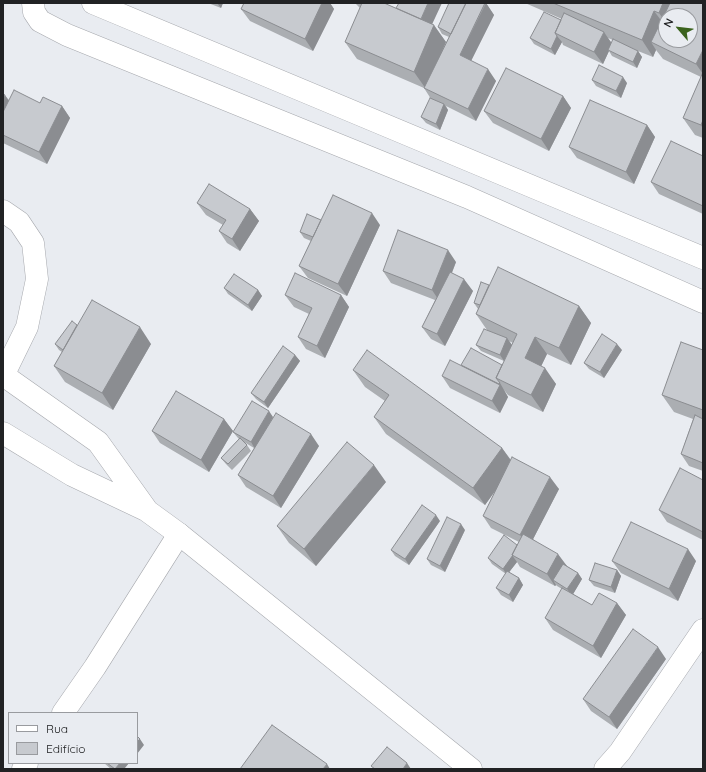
<!DOCTYPE html>
<html>
<head>
<meta charset="utf-8">
<style>
  body { margin:0 }
  #map { position:relative; width:706px; height:772px; overflow:hidden; background:#e9ecf1; font-family:Quicksand,sans-serif }
  canvas { display:block }
  .frame { position:absolute; inset:0; border:4px solid #212224; pointer-events:none }
  .legend { position:absolute; left:8px; top:712px; width:130px; height:52px; box-sizing:border-box; background:#e9ecf1; border:1px solid #999b9f; margin:0; padding:5px 7px; list-style:none; font-size:12px; color:#212224 }
  .legend li { display:flex; align-items:center; gap:8px; height:20px }
  .legend b { width:20px; border:1px solid #999b9f }
  .north { position:absolute; left:658px; top:8px; width:40px; height:40px; box-sizing:border-box; background:#e9ecf1; border:1px solid #999b9f; border-radius:50%; rotate:298deg; font-size:11px; font-weight:700; line-height:16px; text-align:center; color:#212224 }
  .north::after { content:''; display:block; margin:auto; width:14px; height:18px; background:#3b631d; clip-path:polygon(50% 0,100% 100%,50% 72%,0 100%) }
</style>
</head>
<body>
<div id="map">
<canvas width="706" height="772"></canvas>
<div class="frame"></div>
<ul class="legend">
<li><b style="height:5px;background:#fff"></b>Rua</li>
<li><b style="height:11px;background:#c7cacf"></b>Edifício</li>
</ul>
<div class="north">N</div>
</div>
<script>
const c = document.querySelector('canvas').getContext('2d');
c.lineJoin = 'round';
const shape = rows => new Path2D(rows.map(r => 'M' + r).join(''));
function strokePath(path, color, width, dash) { c.strokeStyle = color; c.lineWidth = width; c.lineCap = dash ? 'butt' : 'round'; c.setLineDash(dash || []); c.stroke(path); }
function fill(path, color) { c.fillStyle = color; c.fill(path, 'evenodd'); }
const minor = shape([
  [33,3,34,12,40,21,67,35,467,197,703,302],
  [93,3,703,258],
  [3,211,19,222,33,243,37,279,27,327,3,376],
  [63,713,95,667,179,534],
  [23,769,27,763],
  [605,769,620,752,703,630]
]);
const major = shape([
  [3,375,98,442,146,509],
  [3,433,72,475,146,510,179,534,471,769]
]);
strokePath(minor, '#a6a8ad', 23);
strokePath(major, '#a6a8ad', 23);
strokePath(minor, '#fff', 22);
strokePath(major, '#fff', 22);
fill(shape([
  [208,3,223,3,221,8],
  [244,3,330,3,334,9,313,51,250,21,241,9],
  [355,3,384,3,432,24,446,42,441,53,449,37,442,34,438,27,486,3,494,15,471,61,496,81,476,121,446,106,448,110,440,130,426,123,421,117,431,99,424,88,357,59,345,42,360,8],
  [525,3,703,3,703,138,695,135,683,118,701,77,663,59,656,50,653,57,638,51,642,57,637,68,612,56,609,51,603,64,563,45,562,42,555,55,534,44,530,38,561,21,562,19],
  [608,38,613,40,612,43],
  [592,80,627,83,621,98,596,86],
  [3,94,9,100,62,106,70,118,47,164,3,143],
  [563,96,571,108,549,151,493,123,484,111],
  [647,125,655,137,634,184,577,158,569,147],
  [703,156,703,214,659,194,651,182],
  [197,203,250,209,259,221,240,251,227,243,219,231,223,225,206,215],
  [321,220,380,225,347,296,308,278,299,266,311,241,304,238,300,232],
  [456,262,452,273,473,291,445,346,431,339,422,327,435,300,391,283,383,271],
  [489,285,579,306,591,323,571,365,547,354,541,366,556,384,543,412,508,395,504,390,508,397,500,413,450,388,442,376,462,366,502,365,504,361,481,351,476,345,487,330,476,314,478,309,474,303],
  [509,341,513,343,505,361,512,345],
  [224,288,258,290,262,296,252,311,228,294],
  [285,295,341,295,349,307,325,358,306,349,298,337,309,314,294,307],
  [77,325,151,344,113,410,65,382,54,366,62,352,59,350,55,344],
  [622,350,604,378,589,369,584,363],
  [703,350,703,471,689,466,681,454,693,419,674,412,662,395],
  [295,355,300,361,268,408,256,399,251,393],
  [353,370,502,448,511,460,559,489,533,539,567,566,578,573,582,579,573,594,592,605,617,603,626,615,601,658,553,630,545,618,562,589,557,586,556,585,555,586,520,567,517,562,509,572,519,578,523,585,513,602,501,595,496,588,506,574,492,564,488,558,517,545,519,542,491,528,483,516,495,491,485,505,386,434,374,417,385,401,365,387],
  [273,417,319,446,281,508,246,487,238,475,254,448,244,442,247,445,251,451,232,470,226,464,221,458,239,439,238,438,233,432],
  [224,419,233,431,209,472,160,443,152,431],
  [703,480,703,540,667,522,659,510],
  [386,482,316,566,289,543,277,526],
  [440,521,409,565,395,556,391,550],
  [465,530,445,572,431,565,427,559],
  [612,561,696,561,678,601,621,573],
  [617,570,621,576,615,593,594,586,589,580],
  [666,659,617,729,591,711,583,699],
  [104,763,129,763,124,769,111,769]
]), '#abaeb2');
fill(shape([
  [217,3,223,3,221,8],
  [322,3,330,3,334,9,313,51,305,39],
  [428,3,442,3,428,33,420,21],
  [486,3,494,15,468,67,460,55],
  [663,3,682,3,666,23,659,13],
  [654,11,666,27,651,42,656,50,653,57,642,40],
  [434,25,446,42,426,89,414,72],
  [604,32,612,44,608,50,609,51,603,64,594,52],
  [557,36,562,42,555,55,551,49],
  [703,50,703,74,696,64],
  [638,51,642,57,637,68,633,62],
  [488,69,496,81,476,121,468,109],
  [623,77,627,83,621,98,616,91],
  [5,95,13,107,3,128,3,99],
  [563,96,571,108,549,151,541,139],
  [444,104,448,110,440,130,436,124],
  [62,106,70,118,47,164,39,152],
  [703,120,703,129,701,125],
  [647,125,655,137,634,184,626,172],
  [250,209,259,221,240,251,232,239],
  [372,213,380,225,347,296,338,284],
  [448,250,456,262,440,302,432,290],
  [464,279,473,291,445,346,437,334],
  [258,290,262,296,252,311,248,305],
  [341,295,349,307,325,358,317,346],
  [579,306,591,323,571,365,559,348],
  [140,327,151,344,113,410,102,393],
  [535,337,547,354,537,375,525,358],
  [507,338,512,345,504,361,500,355],
  [617,344,622,350,604,378,600,372],
  [295,355,300,361,268,408,264,402],
  [545,368,556,384,543,412,531,395],
  [500,383,508,397,500,413,492,401],
  [269,411,273,417,255,449,251,442],
  [224,419,233,431,209,472,201,460],
  [311,434,319,446,281,508,273,496],
  [502,448,514,465,485,505,473,488],
  [374,465,386,482,316,566,304,549],
  [550,477,559,489,529,547,520,535],
  [436,515,440,521,409,565,405,559],
  [461,524,465,530,445,572,440,566],
  [688,549,696,561,678,601,669,589],
  [558,554,567,566,553,580,556,585,555,586,547,574],
  [512,555,517,562,507,575,503,569],
  [617,570,621,576,615,593,611,587],
  [578,573,582,579,572,596,567,589],
  [519,578,523,585,513,602,509,595],
  [617,603,626,615,601,658,593,646],
  [658,647,666,659,617,729,609,717],
  [140,739,144,745,137,754,137,742],
  [120,763,129,763,124,769,115,769],
  [407,763,411,769,403,769],
  [327,764,330,769,323,769]
]), '#8b8d91');
const building = shape([
  [244,3,322,3,305,39,241,9,244,3],
  [362,3,384,3,434,25,414,72,345,42,362,3],
  [399,3,428,3,421,19,396,8,399,3],
  [449,3,466,3,451,34,438,27,449,3],
  [466,3,485,3,460,55,488,69,468,109,424,88,466,3],
  [553,3,663,3,659,13,654,11,642,40,553,3],
  [670,3,703,3,703,50,696,64,651,42,670,3],
  [666,16,690,16,690,40,666,40,666,16],
  [544,12,561,20,555,33,557,36,551,49,530,38,544,12],
  [564,13,604,32,594,52,555,33,564,13],
  [613,39,638,51,633,62,608,50,613,39],
  [599,65,623,77,616,91,592,80,599,65],
  [506,68,563,96,541,139,484,111,506,68],
  [703,72,703,120,701,125,683,118,703,72],
  [14,90,40,103,43,97,62,106,39,152,3,135,3,112,14,90],
  [3,94,5,95,3,99,3,94],
  [430,98,444,104,436,124,421,117,430,98],
  [590,100,647,125,626,172,569,147,590,100],
  [671,141,703,156,703,206,651,182,671,141],
  [209,184,250,209,232,239,219,231,226,220,197,203,209,184],
  [333,195,372,213,338,284,299,266,333,195],
  [307,214,321,220,313,237,300,232,307,214],
  [398,230,448,250,432,290,383,271,398,230],
  [498,267,579,306,559,348,535,337,525,358,545,368,531,395,496,378,517,334,476,314,498,267],
  [450,272,464,279,437,334,422,327,450,272],
  [295,273,341,295,317,346,298,337,312,308,285,295,295,273],
  [234,274,258,290,248,305,224,288,234,274],
  [481,282,489,285,480,305,474,303,481,282],
  [92,300,140,327,102,393,54,366,92,300],
  [72,321,77,325,63,350,55,344,72,321],
  [484,329,507,338,500,355,476,345,484,329],
  [602,334,617,344,600,372,584,363,602,334],
  [681,342,703,350,703,410,662,395,681,342],
  [283,346,295,355,264,402,251,393,283,346],
  [471,348,502,365,496,378,500,383,499,384,461,365,471,348],
  [367,350,502,448,473,488,374,417,389,395,353,370,367,350],
  [450,360,500,385,492,401,442,376,450,360],
  [176,391,224,419,201,460,152,431,176,391],
  [252,401,269,411,251,442,233,432,252,401],
  [276,413,311,434,273,496,238,475,276,413],
  [695,415,703,419,703,463,681,454,695,415],
  [240,438,247,445,228,464,221,458,240,438],
  [347,442,374,465,304,549,277,526,347,442],
  [512,457,550,477,520,535,483,516,512,457],
  [680,468,703,480,703,532,659,510,680,468],
  [422,505,436,515,405,559,391,550,422,505],
  [447,517,461,524,440,566,427,559,447,517],
  [631,522,688,549,669,589,612,561,631,522],
  [523,534,558,554,547,574,512,555,523,534],
  [504,535,517,545,512,555,513,555,503,569,488,558,504,535],
  [595,563,617,570,611,587,589,580,595,563],
  [563,564,578,573,567,589,553,580,563,564],
  [507,571,519,578,509,595,496,588,507,571],
  [562,588,592,605,599,593,617,603,593,646,545,618,562,588],
  [633,629,658,647,609,717,583,699,633,629],
  [272,725,327,764,323,769,240,769,272,725],
  [137,736,140,739,137,742,137,736],
  [387,747,407,763,403,769,375,769,371,766,387,747],
  [107,763,120,763,115,769,107,763]
]);
fill(building, '#c7cacf');
strokePath(building, '#8b8d91', 1);
</script>
</body>
</html>
